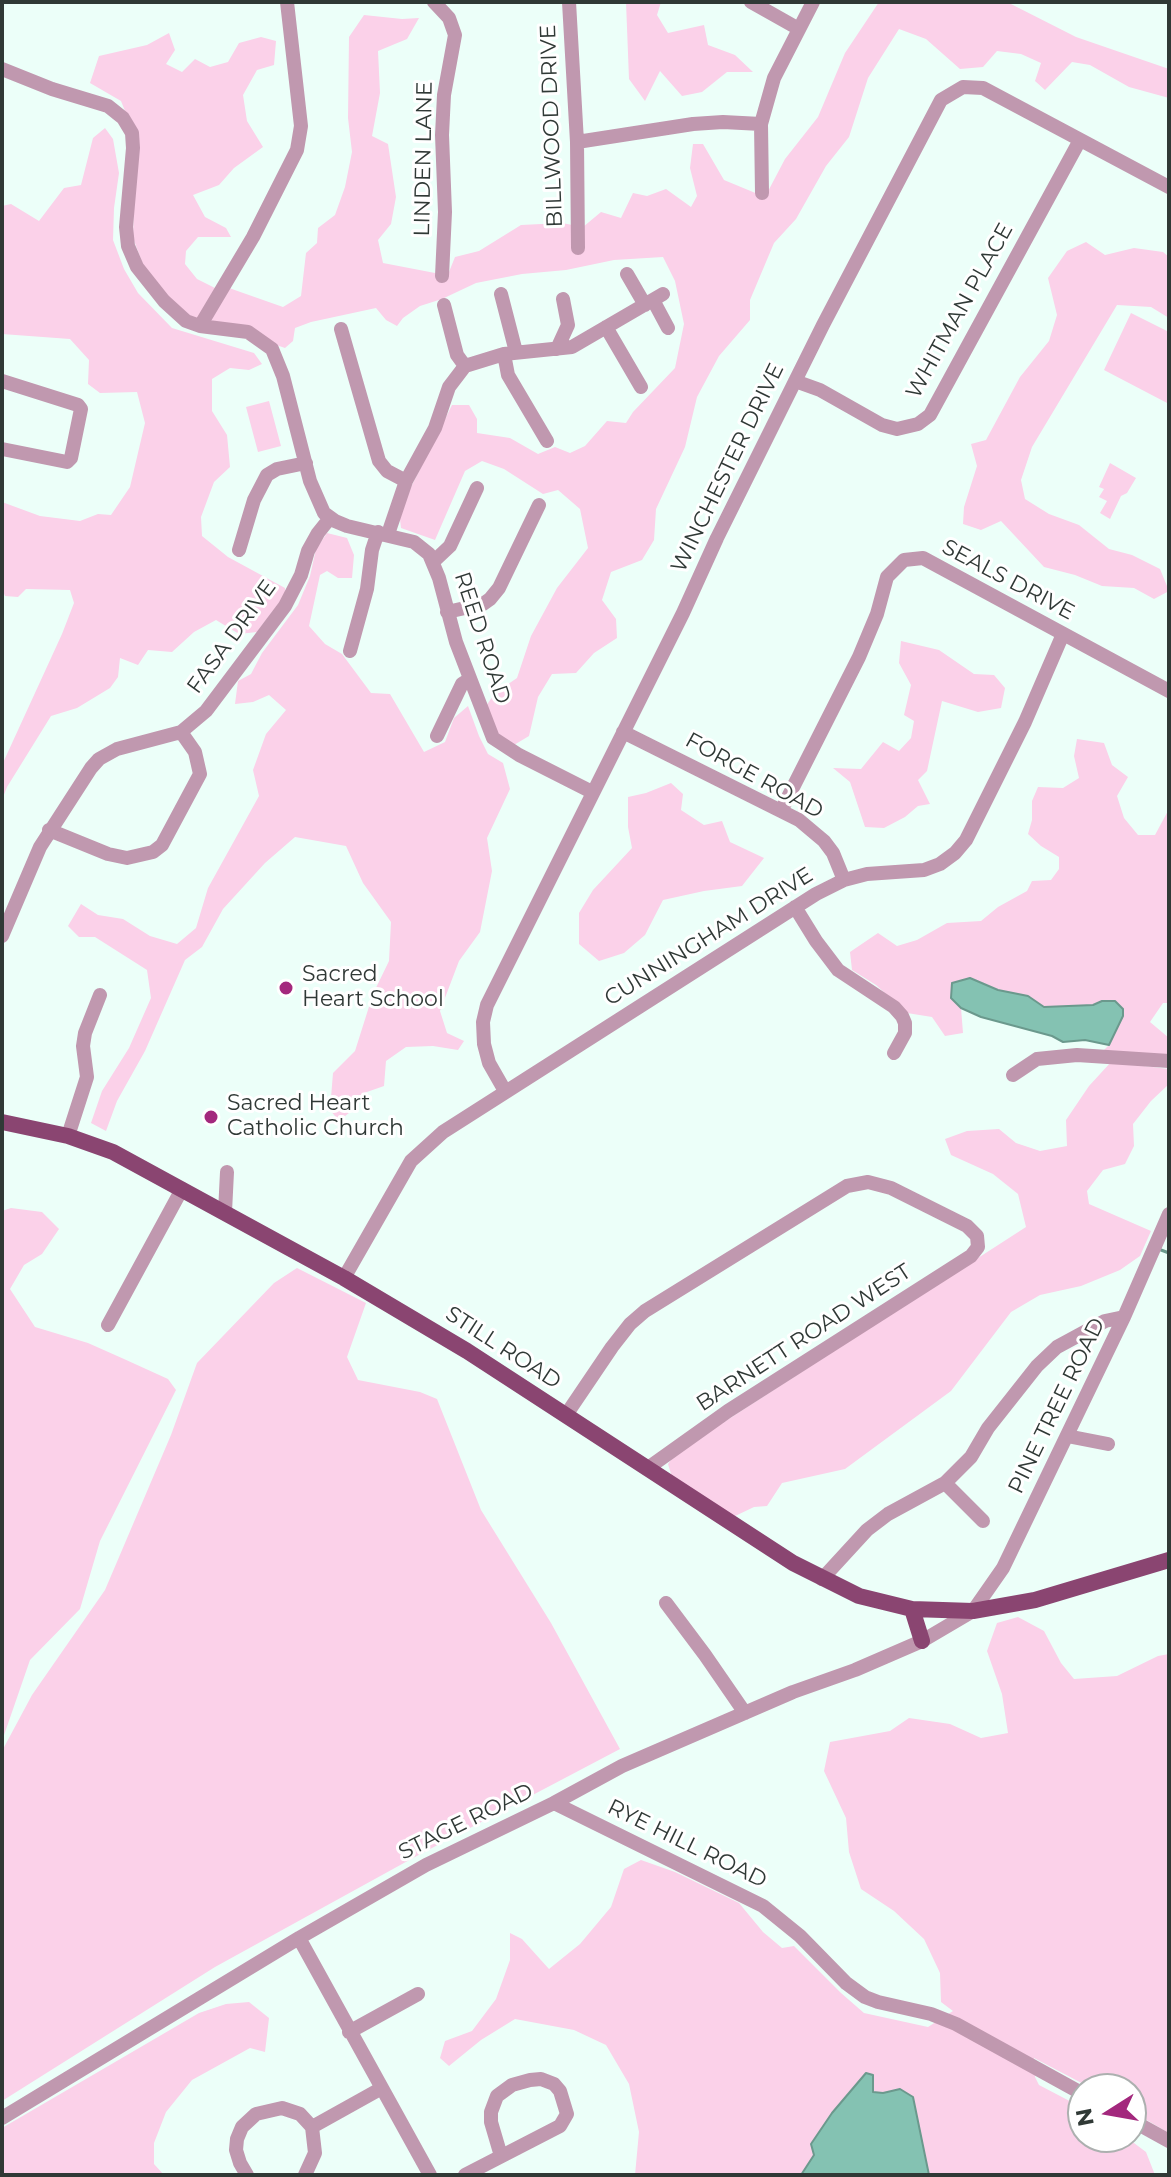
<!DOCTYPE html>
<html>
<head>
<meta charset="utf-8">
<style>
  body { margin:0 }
  #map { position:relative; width:1171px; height:2177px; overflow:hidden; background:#ecfff9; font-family:Montserrat,sans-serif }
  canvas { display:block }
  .frame { position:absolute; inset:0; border:4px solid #303936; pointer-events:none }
  .north { position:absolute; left:1067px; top:2073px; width:80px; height:80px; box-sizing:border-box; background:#fff; border:2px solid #acb0af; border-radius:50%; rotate:259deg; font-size:22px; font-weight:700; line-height:32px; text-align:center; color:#303936 }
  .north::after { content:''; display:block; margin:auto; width:28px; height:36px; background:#a3287d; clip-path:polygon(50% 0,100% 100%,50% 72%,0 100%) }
</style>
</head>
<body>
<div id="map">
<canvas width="1171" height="2177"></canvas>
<div class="frame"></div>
<div class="north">N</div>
</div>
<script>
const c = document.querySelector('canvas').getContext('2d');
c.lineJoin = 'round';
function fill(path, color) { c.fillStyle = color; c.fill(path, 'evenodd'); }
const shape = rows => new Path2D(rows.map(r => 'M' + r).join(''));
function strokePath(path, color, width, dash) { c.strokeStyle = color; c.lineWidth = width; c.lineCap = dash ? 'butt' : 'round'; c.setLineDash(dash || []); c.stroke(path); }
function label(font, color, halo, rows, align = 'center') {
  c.font = font + ' Montserrat,sans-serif'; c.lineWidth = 6; c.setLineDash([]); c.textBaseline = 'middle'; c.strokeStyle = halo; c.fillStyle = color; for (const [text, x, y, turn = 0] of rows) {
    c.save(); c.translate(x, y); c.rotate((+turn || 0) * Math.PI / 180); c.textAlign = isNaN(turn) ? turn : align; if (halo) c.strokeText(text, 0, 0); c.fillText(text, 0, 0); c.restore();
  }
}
fill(shape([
  [626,2,661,2,657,15,668,33,704,25,708,45,735,55,753,72,727,72,702,92,682,96,660,71,645,101,629,79],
  [879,2,1007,2,1076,37,1169,69,1169,98,1129,87,1090,65,1072,62,1045,90,1035,81,1041,63,1021,54,997,51,983,67,960,69,926,39,899,29,868,78,849,137,826,166,796,219,774,243,750,300,750,320,719,356,697,397,685,447,656,509,654,540,642,560,611,572,602,600,616,619,617,638,594,653,576,673,552,674,538,697,529,736,514,745,493,732,486,706,495,693,517,678,531,636,557,588,588,548,580,509,558,490,543,494,504,469,482,461,465,471,435,540,401,528,399,511,452,405,469,405,477,419,477,433,510,438,538,454,555,447,570,453,585,446,607,421,626,423,633,412,675,368,684,324,675,281,663,257,614,260,566,270,522,274,476,283,442,299,420,306,403,318,397,326,386,320,376,308,311,322,295,328,293,341,285,348,212,323,211,319,229,288,283,307,301,296,306,253,317,243,318,228,335,215,345,187,352,152,348,118,349,37,364,15,402,19,419,18,407,39,378,51,380,93,372,136,388,144,396,197,391,224,378,240,383,263,435,273,445,282,455,257,479,251,521,225,562,223,583,227,601,212,621,218,633,193,647,196,666,189,691,207,697,196,690,168,693,144,703,144,724,180,765,197,785,159,818,117,845,53],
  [169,33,175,50,166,64,182,72,195,59,210,67,228,62,239,43,261,37,276,41,274,65,257,70,243,95,247,121,263,147,234,168,219,185,193,195,205,217,226,228,231,237,198,237,186,251,185,264,197,279,215,288,198,320,183,313,145,270,133,238,135,136,121,101,90,83,99,56,147,45],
  [105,128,113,139,119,173,114,208,113,240,124,269,138,293,172,328,254,353,262,364,249,370,230,368,212,379,212,411,227,435,230,467,214,482,201,517,202,536,228,557,285,588,285,595,257,632,239,634,216,620,194,632,172,652,148,650,138,665,120,658,118,677,110,688,77,708,51,716,7,787,2,800,2,765,62,634,74,603,70,590,26,589,18,597,5,596,2,589,2,502,40,516,80,521,98,514,111,515,130,487,145,423,137,392,100,393,88,384,89,360,70,339,2,334,2,206,11,204,39,221,64,188,81,185,93,138],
  [1086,242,1105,255,1134,248,1163,252,1169,257,1169,318,1151,307,1117,305,1032,447,1021,480,1025,499,1049,514,1079,525,1109,549,1132,555,1160,569,1169,591,1154,599,1134,588,1102,586,1075,575,1044,567,1001,521,981,530,963,524,964,507,977,466,971,444,986,440,1020,377,1049,341,1057,315,1048,278,1067,251],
  [1131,313,1169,332,1169,404,1104,370],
  [269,401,281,446,258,452,246,407],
  [1110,463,1136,478,1127,493,1121,496,1110,519,1100,513,1107,501,1099,497,1104,489,1099,487],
  [327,533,347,538,354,555,352,578,338,578,327,571,320,575,309,626,325,644,342,654,371,693,390,694,424,752,445,742,454,718,468,706,479,736,488,754,503,763,510,789,487,838,492,871,480,932,459,961,440,1011,447,1033,464,1041,458,1050,433,1046,406,1047,386,1061,384,1086,364,1093,355,1108,339,1121,330,1110,333,1073,355,1051,373,994,389,961,391,922,363,883,346,846,295,837,265,863,223,909,202,947,185,960,145,1051,117,1101,106,1131,91,1123,102,1091,129,1048,151,998,147,970,95,937,79,937,68,926,81,904,98,915,123,919,150,936,177,944,196,928,208,888,259,796,253,770,266,734,286,710,269,695,253,702,235,704,238,681,251,674,262,653,298,605,310,576,316,549],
  [901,641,939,650,974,674,994,675,1005,688,1001,708,978,712,942,701,927,771,918,780,930,804,918,806,905,817,884,828,865,827,850,782,833,768,861,769,883,742,899,751,911,738,914,721,904,715,911,685,899,663],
  [1077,739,1104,743,1112,765,1128,777,1117,796,1124,818,1138,835,1155,835,1169,809,1169,1003,1163,1003,1150,1022,1169,1038,1169,1057,1101,1053,1109,1045,1102,1001,1093,1005,1044,1007,1028,996,998,990,970,978,951,998,961,1008,963,1033,945,1036,932,1017,907,1013,876,985,852,970,850,952,878,933,897,946,917,940,947,923,981,921,998,907,1027,891,1032,881,1051,880,1059,869,1059,857,1041,846,1028,834,1032,820,1032,801,1038,787,1063,788,1079,778,1074,756],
  [671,783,683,794,681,810,704,825,722,821,730,842,764,858,742,886,704,891,663,900,645,935,624,953,599,961,579,944,579,913,593,890,632,848,628,827,628,797,646,793],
  [1111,1062,1169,1069,1169,1084,1151,1101,1133,1124,1134,1146,1125,1164,1103,1170,1087,1191,1089,1204,1151,1231,1140,1256,1120,1270,1081,1286,1040,1295,1011,1312,951,1391,845,1469,782,1483,767,1506,754,1507,733,1517,672,1477,668,1464,676,1453,1026,1227,1018,1194,993,1174,951,1155,945,1139,967,1131,999,1129,1016,1143,1040,1151,1067,1146,1066,1120,1089,1086],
  [11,1208,42,1212,59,1229,42,1254,24,1265,10,1289,35,1327,88,1343,124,1359,168,1379,176,1390,100,1541,80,1609,30,1660,2,1741,2,1211],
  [297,1268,366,1303,347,1357,358,1380,420,1392,437,1399,481,1510,551,1623,620,1749,413,1858,215,1967,2,2101,2,1751,32,1695,105,1590,171,1435,197,1363,274,1283],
  [1018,1617,1044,1631,1061,1663,1074,1679,1117,1676,1158,1656,1169,1654,1169,2133,1131,2111,1131,2089,1093,2089,1034,2058,1035,2077,1039,2085,1083,2108,1083,2137,1126,2137,1146,2152,1155,2175,635,2175,639,2132,629,2084,606,2045,574,2030,515,2019,481,2040,449,2066,440,2058,445,2041,472,2031,496,1999,510,1960,510,1933,522,1939,549,1969,580,1944,611,1907,624,1869,641,1860,675,1872,739,1903,763,1932,782,1948,794,1946,841,1993,864,2013,928,2027,953,2011,941,2002,940,1973,924,1939,894,1911,861,1889,849,1852,846,1818,824,1771,830,1742,890,1731,909,1718,950,1724,981,1738,1008,1733,1002,1694,987,1651,997,1623],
  [249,2002,269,2018,265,2052,250,2048,192,2080,166,2112,154,2143,154,2164,164,2175,2,2175,2,2128,199,2013,226,2004]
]), '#fbd1e9');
const water = shape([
  [970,978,998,990,1028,996,1044,1007,1093,1005,1102,1001,1115,1001,1123,1009,1123,1016,1109,1045,1085,1040,1063,1042,1052,1036,981,1017,961,1008,951,998,952,983,970,978],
  [866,2073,873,2075,873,2092,883,2093,900,2089,913,2097,929,2175,801,2175,814,2155,811,2144,832,2113,866,2073]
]);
fill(water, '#84c2b2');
strokePath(water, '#6b998d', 2);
strokePath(shape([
  [1161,1250,1169,1253]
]), '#6b998d', 3);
strokePath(shape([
  [434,2,449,18,455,35,444,95,442,135,445,212,442,276],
  [569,2,577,142,578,248],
  [751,2,799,29],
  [2,69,52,89,108,106,123,118,132,133,133,148,126,227,128,246,137,267,164,301,186,321,200,326,248,332,272,349,283,376,310,481,324,513,335,521,347,526,414,542,429,554,439,578,456,642,493,738,519,755,592,792],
  [577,142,693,124,723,122,761,124],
  [762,193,761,124,774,78,813,2],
  [627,274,645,305],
  [501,294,516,352],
  [653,300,668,328],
  [444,305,457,355,465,366],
  [200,326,253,237,297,150,301,126,287,2],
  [606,327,641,387],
  [341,329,379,461,387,471,406,481],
  [557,349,568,325,563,299],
  [504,354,508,375,547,441],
  [2,381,78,405,81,409,71,458,67,462,2,449],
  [795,381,820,390,882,425,897,429,918,424,930,415,1080,140],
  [388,534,406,481,435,428,449,387,465,366,504,354,572,347,663,294],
  [239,550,254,500,267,475,277,469,306,463],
  [433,562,450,546,477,488],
  [447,612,483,604,490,599,499,588,539,505],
  [350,651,367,589,372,550,378,532],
  [623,732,799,820,824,841,833,853,844,880],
  [437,736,462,684,470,679],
  [781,811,859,657,877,614,887,577,904,560,923,558,1169,691],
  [49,830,108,854,127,858,153,852,162,845,200,774,195,752,181,732],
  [795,907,816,941,838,970,894,1007,902,1016,905,1023,905,1033,894,1053],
  [2,936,40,847,91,768,99,759,117,749,181,732,206,711,285,606,301,575,308,551,318,533,330,518],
  [1013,1075,1037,1059,1077,1055,1169,1061],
  [505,1091,489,1063,484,1044,483,1022,487,1005,683,613,717,538,823,325,941,100,963,87,983,88,1169,187],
  [68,1136,87,1077,83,1046,85,1033,100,995],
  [225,1212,227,1172],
  [344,1278,411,1161,443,1132,816,894,844,880,867,874,924,870,940,864,955,853,966,840,1025,722,1063,634],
  [108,1325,182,1189],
  [566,1415,612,1347,630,1324,645,1311,847,1186,868,1182,891,1188,967,1226,977,1236,978,1247,971,1256,728,1411,648,1468],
  [1067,1436,1108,1444],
  [945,1483,983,1521],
  [822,1579,867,1530,888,1514,945,1483,971,1457,988,1428,1037,1366,1057,1347,1105,1321,1124,1317],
  [666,1603,705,1655,745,1713],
  [554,1803,763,1906,800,1936,846,1983,865,1997,878,2002,931,2014,956,2024,1083,2094],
  [299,1938,430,2175],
  [349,2032,418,1994],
  [2,2118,299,1938,426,1865,554,1803,622,1766,793,1692,855,1670,922,1641,973,1611,1003,1568,1124,1317,1169,1214],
  [1131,2120,1169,2141],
  [312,2127,382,2088],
  [247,2175,240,2163,236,2150,237,2139,242,2127,256,2114,282,2108,300,2114,312,2127,315,2153,305,2175],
  [465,2175,560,2126,567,2114,560,2091,554,2084,541,2079,530,2080,512,2085,497,2096,491,2112,491,2122,501,2156]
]), '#c098af', 14);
strokePath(shape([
  [2,1122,68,1136,113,1152,344,1278,467,1351,793,1563,859,1596,912,1609,973,1611,1035,1600,1169,1560],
  [912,1609,922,1641]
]), '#8a4571', 16);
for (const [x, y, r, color] of [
  [286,988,8,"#a3287d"],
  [211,1117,8,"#a3287d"]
]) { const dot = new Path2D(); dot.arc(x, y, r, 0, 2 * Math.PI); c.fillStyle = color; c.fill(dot); strokePath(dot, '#fff', 3); }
label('22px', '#303936', '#fff', [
  ["BILLWOOD DRIVE",552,126,-92],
  ["LINDEN LANE",424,159,-89],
  ["WHITMAN PLACE",960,311,-61],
  ["WINCHESTER DRIVE",728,468,-64],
  ["SEALS DRIVE",1008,580,28],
  ["FASA DRIVE",232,637,-54],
  ["REED ROAD",482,638,72],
  ["FORGE ROAD",754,776,29],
  ["CUNNINGHAM DRIVE",709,937,-32],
  ["BARNETT ROAD WEST",804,1338,-33],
  ["STILL ROAD",503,1348,33],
  ["PINE TREE ROAD",1057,1406,-64],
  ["STAGE ROAD",466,1822,-26],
  ["RYE HILL ROAD",687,1844,26]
]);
label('22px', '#303936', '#fff', [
  ["Sacred",302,975],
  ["Heart School",302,1000],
  ["Sacred Heart",227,1104],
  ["Catholic Church",227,1129]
], 'left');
</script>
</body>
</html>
